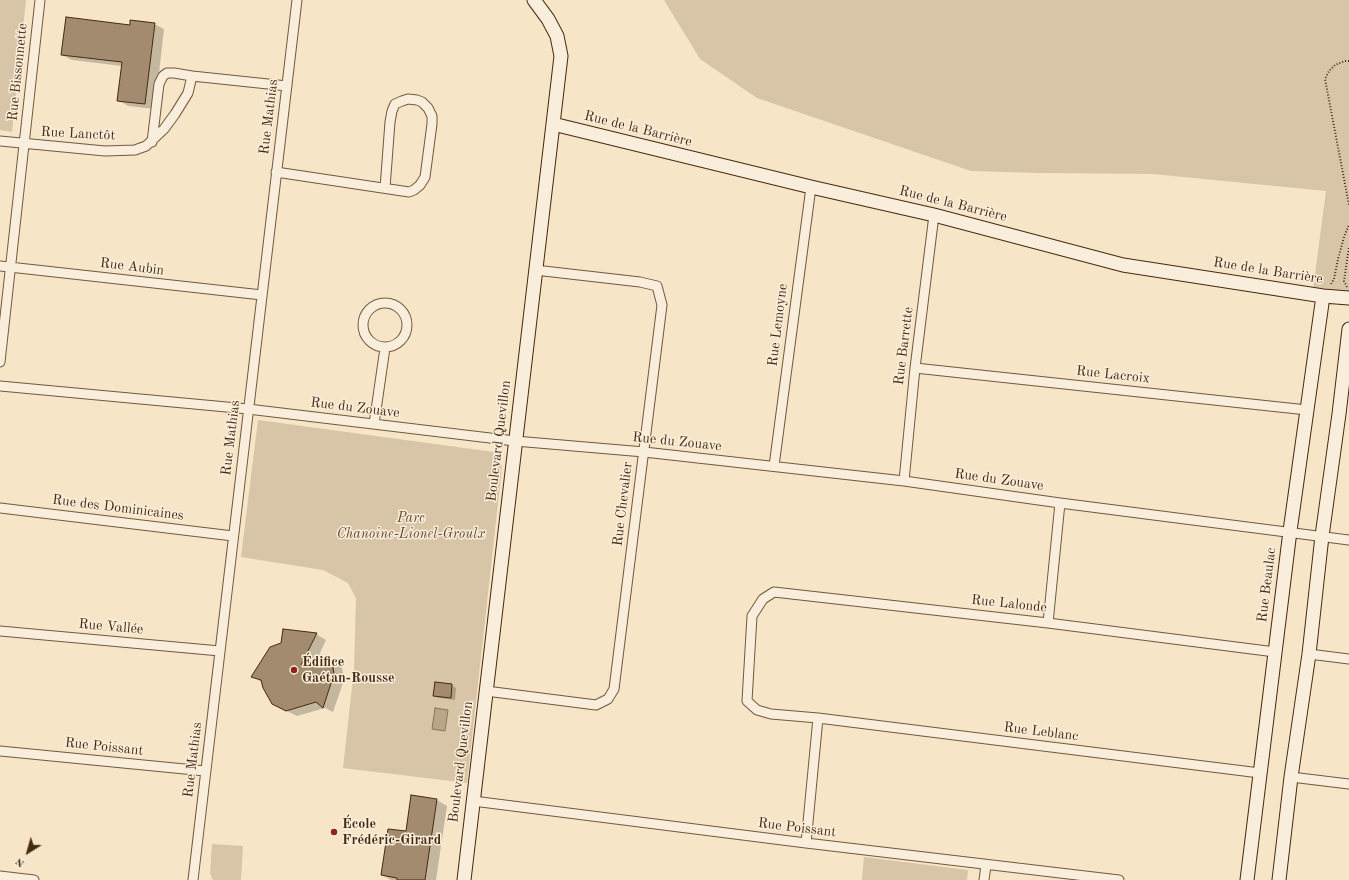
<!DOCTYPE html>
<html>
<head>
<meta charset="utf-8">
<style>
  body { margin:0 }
  #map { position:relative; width:1349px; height:880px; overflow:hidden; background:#f6e5c7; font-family:"Old Standard TT",serif }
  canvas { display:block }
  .north { position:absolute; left:8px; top:832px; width:40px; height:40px; -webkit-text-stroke:3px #f9eedb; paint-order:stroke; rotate:217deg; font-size:11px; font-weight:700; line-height:16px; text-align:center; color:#472910 }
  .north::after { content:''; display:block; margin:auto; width:14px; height:18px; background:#472910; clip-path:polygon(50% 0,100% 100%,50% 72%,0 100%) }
</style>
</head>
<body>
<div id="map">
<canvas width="1349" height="880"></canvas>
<div class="north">N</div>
</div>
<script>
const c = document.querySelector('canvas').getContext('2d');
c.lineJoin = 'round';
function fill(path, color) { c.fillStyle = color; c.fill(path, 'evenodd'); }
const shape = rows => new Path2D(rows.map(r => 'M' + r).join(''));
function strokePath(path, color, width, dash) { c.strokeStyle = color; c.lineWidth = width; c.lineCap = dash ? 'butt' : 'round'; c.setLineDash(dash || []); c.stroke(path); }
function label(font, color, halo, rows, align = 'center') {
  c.font = font + ' "Old Standard TT",serif'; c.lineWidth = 3; c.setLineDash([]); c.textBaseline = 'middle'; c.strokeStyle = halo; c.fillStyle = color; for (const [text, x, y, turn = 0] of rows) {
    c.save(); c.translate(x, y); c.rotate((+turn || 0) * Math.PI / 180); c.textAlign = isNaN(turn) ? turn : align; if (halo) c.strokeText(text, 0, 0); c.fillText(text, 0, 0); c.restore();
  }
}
fill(shape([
  [0,0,26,0,12,132,0,130],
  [664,0,1349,0,1349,292,1313,289,1326,191,1153,174,1040,173,971,171,757,98,700,59],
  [258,420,494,452,500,458,502,467,467,783,343,768,354,669,356,598,348,583,323,570,241,557],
  [212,844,243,846,241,880,214,880,212,879,210,873],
  [864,857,968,870,967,880,862,880]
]), '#d8c5a8');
const water = shape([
  [435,708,448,710,445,731,432,729,435,708]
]);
fill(water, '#baa589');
strokePath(water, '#8c7359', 1);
fill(shape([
  [154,24,164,29,155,109,128,106,118,100,122,66,72,60,62,55,130,26],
  [316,634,326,640,315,664,332,661,342,667,344,680,333,712,325,708,297,716,283,709,262,682,252,677],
  [451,685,456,688,455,700,439,698,435,696],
  [437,800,447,806,436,880,391,880,382,875,407,833]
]), '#0003');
const building = shape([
  [66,17,130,25,130,20,155,23,145,104,117,101,122,62,61,55,66,17],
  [283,629,317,633,301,665,332,660,334,674,323,708,316,702,286,711,272,704,263,688,261,680,251,677,270,647,281,643,283,629],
  [435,682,452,684,451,698,433,696,435,682],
  [411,795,437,799,425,880,397,880,397,878,381,875,388,829,406,831,411,795]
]);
fill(building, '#a28b6f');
strokePath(building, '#472910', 1);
const street = shape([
  [0,141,105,151,135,150,146,146,164,129,175,114,188,93,192,76],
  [152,142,159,84,163,76,167,73,174,73,192,76,287,86],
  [276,172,409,192,414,190,420,185,425,177,432,124,432,116,428,108,422,102,417,100,408,99,402,101,395,104,392,111,390,122,385,188],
  [0,266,262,295],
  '363 325a22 22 0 1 1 44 0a22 22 0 1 1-44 0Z',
  [0,362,40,0],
  [915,368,1307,410],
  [0,386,248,409,515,441,644,452,904,481,1060,503,1349,540],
  [374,424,385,348],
  [774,466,811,187],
  [904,481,915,368,934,215],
  [0,508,233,536],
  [1048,623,1060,503],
  [0,631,220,651],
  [1309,654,1349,659],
  [486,691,596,705,608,699,614,689,662,305,657,286,640,282,535,270],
  [0,751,205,771],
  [1260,773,818,718,771,714,757,710,747,701,752,616,763,599,774,592,1048,623,1275,652],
  [1291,777,1349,784],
  [473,801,806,843,1119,880],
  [806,843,818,718],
  [0,876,34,880],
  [193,880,297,0],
  [984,880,986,865]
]);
const secondary = shape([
  [553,124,811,187,934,215,1123,265,1323,296,1349,298],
  [464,880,561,56,557,36,548,19,534,0],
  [1247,880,1290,531,1323,296],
  [1279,880,1291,777,1309,654,1322,536,1339,414,1349,329]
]);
strokePath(street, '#73583e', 11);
strokePath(secondary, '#472910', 15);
strokePath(shape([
  [1349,61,1345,61,1335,65,1329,71,1325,79,1349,205],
  [1331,284,1334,279,1338,259,1344,237,1349,225],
  [1347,287,1344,281,1349,247]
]), '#472910', 2, [1, 2]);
strokePath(street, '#f9eedb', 9);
strokePath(secondary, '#f9eedb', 13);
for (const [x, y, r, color] of [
  [294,670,4,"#8f2418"],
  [334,832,4,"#8f2418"]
]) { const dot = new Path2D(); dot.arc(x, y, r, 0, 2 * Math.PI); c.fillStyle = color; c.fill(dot); strokePath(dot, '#f9eedb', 1.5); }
label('14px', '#472910', '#f9eedb', [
  ["Rue Bissonnette",18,72,-84],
  ["Rue Mathias",269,117,-83],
  ["Rue de la Barrière",638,129,14],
  ["Rue Lanctôt",78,134,3],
  ["Rue de la Barrière",953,204,14],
  ["Rue Aubin",132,267,7],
  ["Rue de la Barrière",1268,271,9],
  ["Rue Lemoyne",778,325,-83],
  ["Rue Barrette",904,346,-83],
  ["Rue Lacroix",1113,375,6],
  ["Rue du Zouave",355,408,7],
  ["Rue Mathias",231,438,-83],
  ["Boulevard Quevillon",499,441,-83],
  ["Rue du Zouave",677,442,6],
  ["Rue du Zouave",999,480,8],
  ["Rue Chevalier",623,504,-83],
  ["Rue des Dominicaines",118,508,7],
  ["Rue Beaulac",1267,585,-83],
  ["Rue Lalonde",1009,604,6],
  ["Rue Vallée",111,627,5],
  ["Rue Leblanc",1041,732,7],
  ["Rue Poissant",104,747,6],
  ["Rue Mathias",193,760,-83],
  ["Boulevard Quevillon",461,762,-83],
  ["Rue Poissant",797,828,7]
]);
label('italic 14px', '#64482e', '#f9eedb', [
  ["Parc",411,518],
  ["Chanoine-Lionel-Groulx",411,534]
]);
label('bold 14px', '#472910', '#f9eedb', [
  ["Édifice",302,662],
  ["Gaétan-Rousse",302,678],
  ["École",342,824],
  ["Frédéric-Girard",342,840]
], 'left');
</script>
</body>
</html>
